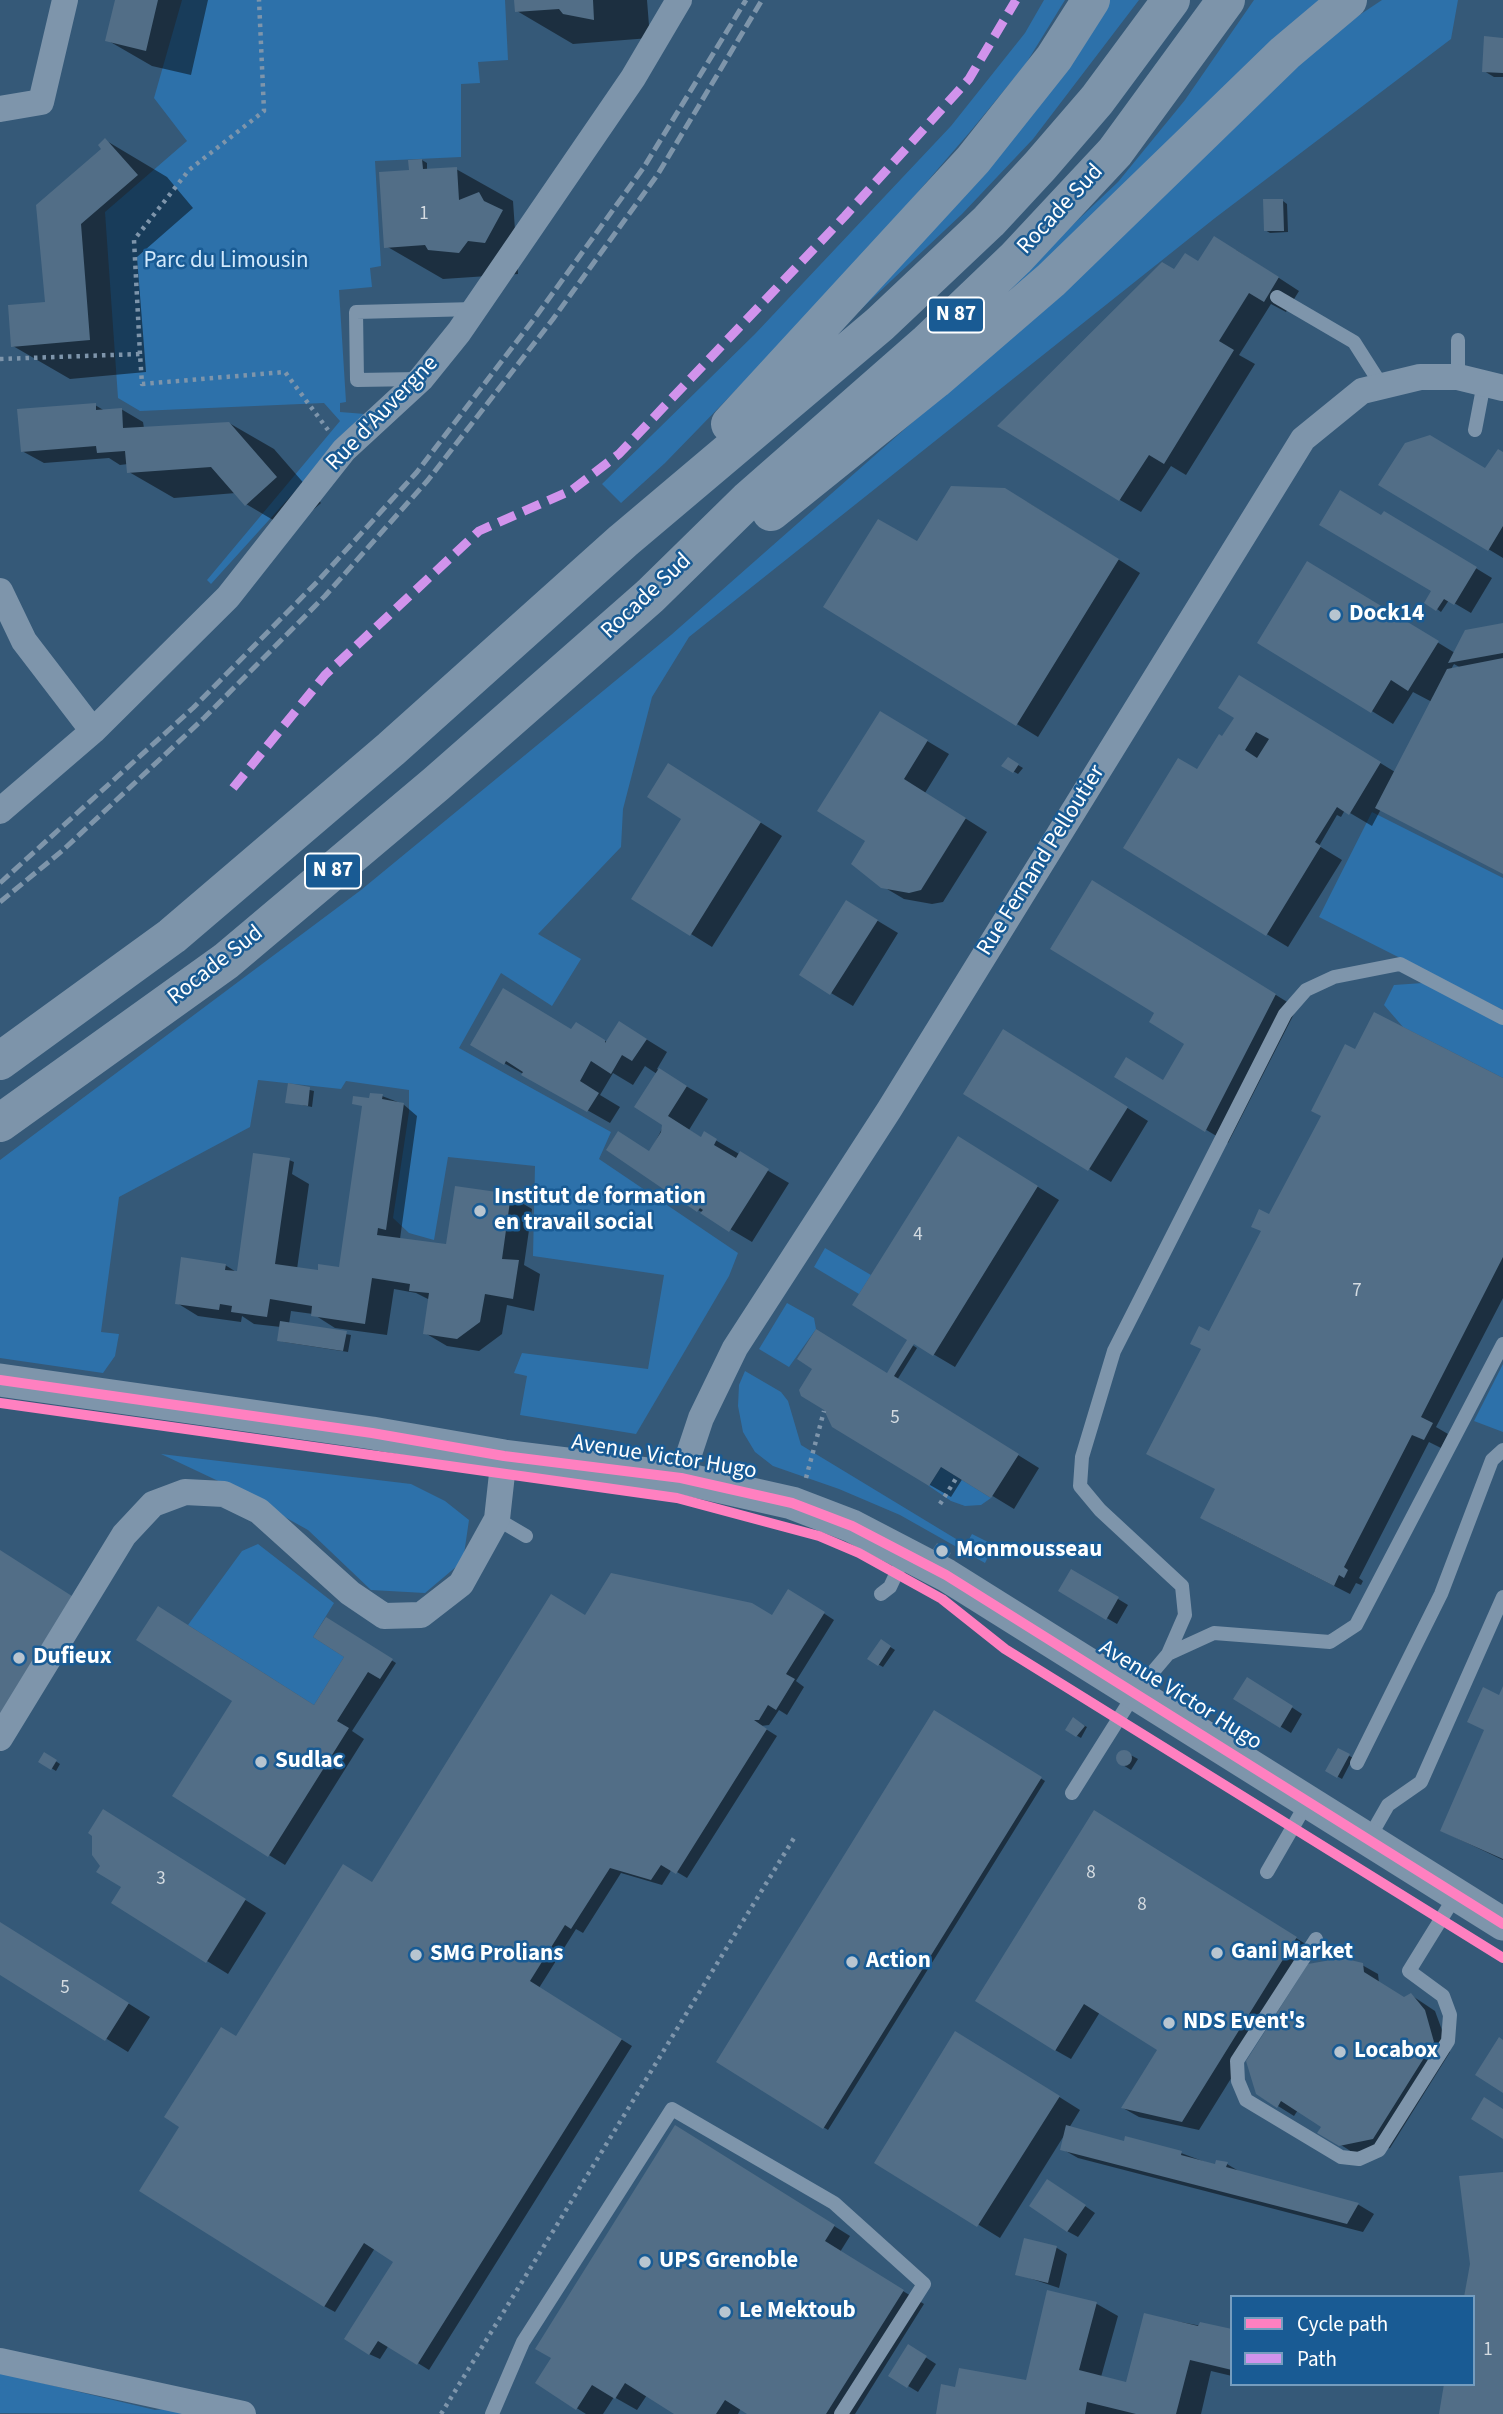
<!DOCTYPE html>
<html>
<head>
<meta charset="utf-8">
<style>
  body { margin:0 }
  #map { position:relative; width:1503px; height:2414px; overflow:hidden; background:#355978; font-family:"Source Sans 3",sans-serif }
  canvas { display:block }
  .legend { position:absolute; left:1230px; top:2295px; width:245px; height:91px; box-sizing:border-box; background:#195b94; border:2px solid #759dbf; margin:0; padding:9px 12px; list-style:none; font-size:21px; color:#fff }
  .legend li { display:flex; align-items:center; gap:14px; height:35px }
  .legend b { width:35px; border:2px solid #759dbf }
</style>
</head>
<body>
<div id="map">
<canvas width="1503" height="2414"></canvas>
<ul class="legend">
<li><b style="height:9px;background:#ff80c0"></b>Cycle path</li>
<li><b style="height:9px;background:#d193ec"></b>Path</li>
</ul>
</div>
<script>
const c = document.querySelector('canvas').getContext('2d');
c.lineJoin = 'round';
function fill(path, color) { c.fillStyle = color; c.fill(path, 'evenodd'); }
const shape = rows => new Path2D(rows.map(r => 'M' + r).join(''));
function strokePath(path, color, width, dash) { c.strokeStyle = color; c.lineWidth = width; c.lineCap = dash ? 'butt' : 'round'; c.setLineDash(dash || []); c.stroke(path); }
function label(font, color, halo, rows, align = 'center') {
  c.font = font + ' "Source Sans 3",sans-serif'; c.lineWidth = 5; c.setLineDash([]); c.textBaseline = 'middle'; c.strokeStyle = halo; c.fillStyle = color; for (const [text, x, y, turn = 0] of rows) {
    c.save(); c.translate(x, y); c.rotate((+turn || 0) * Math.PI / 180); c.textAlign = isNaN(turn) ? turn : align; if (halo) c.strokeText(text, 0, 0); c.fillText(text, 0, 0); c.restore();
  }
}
fill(shape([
  [182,0,505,0,508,60,478,62,480,83,461,84,461,157,375,161,381,266,370,268,372,287,339,290,346,402,340,403,340,412,365,414,211,584,207,580,340,421,324,403,140,411,118,398,105,212,187,141,154,98],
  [1044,0,1065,0,1025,65,969,133,836,287,665,463,621,503,602,484,755,334,951,126,1025,33],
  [1102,0,1139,0,1033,139,962,214,858,312],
  [1254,0,1320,0,1081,234,973,319,1118,182,1185,100],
  [1382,0,1458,0,1451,39,1215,218,689,637,652,697,623,809,621,847,538,934,581,959,552,1006,501,973,459,1048,611,1132,599,1159,738,1253,729,1276,636,1434,520,1415,527,1376,514,1373,522,1353,648,1369,664,1275,533,1256,535,1166,448,1157,434,1240,409,1233,393,1218,409,1112,409,1090,346,1081,341,1089,258,1080,250,1127,119,1197,101,1332,119,1334,115,1356,103,1373,0,1358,0,1160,361,890,671,635,1109,249,1213,144,1337,30],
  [1372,812,1503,878,1503,1010,1319,917],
  [1423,983,1503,1024,1503,1078,1403,1027,1384,1005,1394,985],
  [825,1248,871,1275,859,1294,814,1267],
  [787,1303,814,1318,816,1329,789,1367,759,1349],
  [1503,1364,1503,1432,1474,1421],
  [745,1371,781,1392,788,1401,801,1445,966,1545,972,1534,994,1545,985,1563,900,1515,839,1489,773,1466,755,1452,743,1432,738,1406,739,1385],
  [161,1454,411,1484,445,1501,469,1520,463,1561,425,1593,371,1590,308,1530,231,1487],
  [941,1467,991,1498,981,1505,965,1506,951,1501,929,1486],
  [258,1544,334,1603,313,1637,344,1657,314,1705,188,1625,242,1551],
  [0,2373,155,2410,165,2409,191,2414,0,2413]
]), '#2d71aa');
fill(shape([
  [116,0,208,0,191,75,152,66,107,40],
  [516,0,647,0,650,38,573,44,517,11],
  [1503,39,1503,77,1494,77,1484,71],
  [105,140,167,177,193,208,137,257,146,372,70,379,13,346,46,304],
  [422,160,427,163,427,171,456,169,513,201,518,274,443,279,386,246],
  [1283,201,1287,204,1288,232,1270,233,1265,230],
  [1236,250,1299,291,1286,312,1271,304,1239,355,1255,364,1186,475,1171,466,1141,512,1120,500,1175,271],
  [95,405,105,411,121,409,143,422,144,428,229,423,274,449,321,503,290,530,246,504,236,493,174,498,129,472,128,464,120,465,109,458,44,463,22,451],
  [1503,454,1503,558,1381,484,1486,470],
  [1027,502,1140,573,1038,737,825,606,917,543],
  [1381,517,1400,522,1492,578,1471,613,1449,600,1441,612,1437,609,1433,591],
  [1329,576,1455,653,1503,625,1503,873,1381,809,1372,826,1345,810,1341,817,1337,815,1319,846,1342,860,1288,947,1125,848,1198,772,1261,690,1395,772,1432,702,1413,692,1393,724,1259,642],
  [1454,664,1461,668,1450,671],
  [902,726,949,754,925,793,987,832,943,902,932,904,904,899,882,886,868,841],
  [1008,759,1023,768,1018,774,1004,766],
  [690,778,782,836,712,947,691,934,684,818],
  [1114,895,1297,1008,1228,1143,1117,1076,1163,1082,1187,1044,1166,1018],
  [868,915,898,933,853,1006,831,993],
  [576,1024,607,1042,641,1036,667,1052,657,1069,708,1099,689,1130,702,1138,705,1134,789,1183,752,1242,698,1210,650,1152,664,1125,657,1074,645,1066,633,1085,613,1073,600,1095,620,1107,610,1123,472,1045,572,1031],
  [1025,1043,1148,1121,1111,1182,965,1094],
  [1356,1052,1503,1080,1503,1298,1436,1427,1448,1434,1441,1448,1429,1442,1359,1578,1363,1581,1361,1585,1356,1583,1350,1594,1218,1527,1210,1333],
  [289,1085,314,1091,312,1107,287,1102],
  [382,1096,403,1104,417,1116,400,1239,448,1246,510,1196,532,1209,524,1265,540,1274,534,1311,507,1305,502,1334,479,1351,447,1346,425,1333,430,1300,416,1293,394,1289,387,1335,335,1328,313,1314,291,1311,289,1324,351,1335,348,1352,284,1342,279,1340,281,1327,254,1324,242,1316,241,1322,198,1316,177,1303,225,1265,238,1273,289,1160,294,1162,292,1174,309,1184,297,1269,319,1272,341,1269],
  [980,1151,1059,1200,955,1367,933,1354],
  [911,1344,917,1348,897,1380,1039,1468,1014,1509,963,1478,951,1497,930,1485,888,1374],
  [1072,1571,1128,1605,1117,1624,1060,1591],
  [799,1597,834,1620,796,1681,804,1687,787,1715,779,1710,769,1725,761,1726,777,1736,687,1878,672,1869,662,1885,621,1873,583,1933,576,1929,539,1988,632,2046,429,2370,389,2345,380,2359,369,2354,396,2261,375,2248,335,2312,324,2306,236,2038,373,1884,586,1617,773,1617],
  [326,1619,396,1663,352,1731,364,1739,285,1865,174,1796,315,1707,347,1656],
  [881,1641,895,1650,883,1667,869,1659],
  [1258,1685,1302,1714,1291,1733,1236,1699],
  [1503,1690,1503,1860,1442,1831],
  [935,1712,1045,1781,828,2130,718,2062],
  [1074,1720,1087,1727,1081,1738,1067,1730],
  [1339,1750,1353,1758,1342,1779,1328,1771],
  [1125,1752,1138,1759,1131,1770,1118,1762,1120,1753],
  [45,1754,60,1764,56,1771,40,1761],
  [1110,1822,1312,1948,1199,2130,1139,2117,1123,2108,1160,2049,1100,2012,1071,2059,1055,2050],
  [125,1824,266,1913,228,1974,207,1961,123,1886],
  [0,1923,150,2017,128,2052,0,1973],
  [1362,1965,1378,1974,1379,1983,1404,1998,1411,1995,1435,2011,1450,2052,1390,2148,1357,2155,1320,2132,1324,2126,1298,2110,1294,2116,1257,2093],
  [978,2046,1080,2110,1069,2128,1125,2143,1181,2153,1216,2166,1227,2164,1242,2173,1359,2205,1374,2214,1363,2232,1078,2158,1062,2149,1065,2134,1000,2238,877,2162],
  [697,2140,850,2236,840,2252,924,2304,855,2414,750,2414,741,2408,738,2414,677,2414,647,2395,637,2410,614,2397,603,2414,586,2414,537,2383],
  [1058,2187,1095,2213,1078,2237,1067,2231],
  [1026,2240,1057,2248,1067,2254,1059,2288,1017,2274],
  [1048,2292,1097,2304,1118,2316,1101,2377,1128,2384,1145,2315,1232,2332,1232,2376,1211,2371,1201,2414,937,2414,957,2389,1027,2382],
  [919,2353,936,2364,918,2392,890,2375]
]), '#0007');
fill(shape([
  [115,0,158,0,146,51,105,41],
  [514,0,593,0,594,20,563,14,559,9,515,12],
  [1484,36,1503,38,1503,73,1482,72],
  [105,138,138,175,81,224,90,340,11,347,8,305,45,302,36,205,101,149,98,145],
  [422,159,423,169,457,167,459,200,479,192,484,201,503,210,485,243,468,241,459,253,428,250,425,245,384,248,379,172,409,170,408,160],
  [1263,199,1283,199,1284,231,1264,231],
  [1214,236,1279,277,1264,302,1249,293,1219,341,1234,350,1164,464,1149,455,1119,501,997,426,1162,262,1174,269,1185,253,1198,261],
  [96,403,96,410,122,408,123,428,229,422,277,477,245,506,211,467,127,473,125,451,97,453,96,446,21,452,17,409],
  [1430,435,1485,468,1498,449,1503,452,1503,526,1488,551,1378,485,1405,443],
  [951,486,1005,488,1119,559,1016,726,823,607,878,519,917,541],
  [1340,490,1381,515,1384,511,1477,567,1454,605,1444,599,1436,611,1424,603,1431,591,1319,525],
  [1307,561,1439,641,1408,691,1391,680,1371,713,1257,643],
  [1503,623,1503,653,1448,663,1465,630],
  [1503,658,1503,874,1375,808,1447,669],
  [1239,675,1381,762,1349,815,1337,807,1315,842,1321,846,1266,936,1123,848,1178,758,1197,769,1219,734,1222,736,1234,718,1218,708],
  [1256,732,1269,739,1257,758,1245,750],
  [880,711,928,740,904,779,966,818,921,890,909,893,881,888,851,864,865,841,817,811],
  [1008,757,1019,764,1013,773,1001,766],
  [668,763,761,822,690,936,631,899,681,819,647,797],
  [1092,880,1276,994,1205,1132,1114,1077,1126,1057,1163,1080,1184,1044,1149,1022,1154,1013,1050,949],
  [846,900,878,920,830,995,799,975],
  [503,988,571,1029,576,1022,605,1040,605,1043,619,1021,647,1039,632,1061,622,1055,611,1074,591,1061,580,1081,599,1093,587,1112,521,1075,523,1072,506,1061,504,1065,470,1045],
  [1374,1012,1503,1078,1503,1257,1421,1417,1433,1423,1424,1440,1412,1435,1344,1567,1348,1570,1344,1578,1339,1575,1334,1586,1200,1518,1215,1489,1146,1454,1201,1349,1190,1344,1199,1326,1209,1331,1261,1231,1251,1227,1259,1209,1269,1214,1321,1116,1311,1111,1345,1044,1355,1049],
  [1003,1029,1128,1107,1088,1171,963,1094],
  [659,1068,687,1086,668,1116,701,1137,704,1131,717,1139,714,1145,736,1158,740,1151,769,1169,729,1232,700,1213,703,1210,700,1208,697,1212,606,1150,618,1131,649,1151,661,1132,662,1125,634,1107],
  [288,1083,310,1087,308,1106,285,1103],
  [370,1093,383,1094,382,1099,404,1103,386,1230,378,1228,377,1235,446,1244,455,1186,511,1194,502,1259,519,1260,513,1299,485,1294,480,1322,457,1339,423,1334,429,1293,409,1291,410,1284,372,1278,365,1324,311,1316,312,1306,270,1299,267,1317,231,1312,232,1306,220,1304,219,1310,175,1304,181,1257,226,1264,225,1270,237,1271,253,1153,290,1158,275,1264,318,1270,318,1264,339,1267,362,1106,352,1104,353,1096,369,1098],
  [958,1136,1038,1186,933,1356,914,1344,894,1376,1019,1454,991,1498,941,1467,929,1486,832,1427,824,1410,801,1396,799,1390,812,1369,797,1359,816,1329,887,1373,897,1356,907,1340,852,1305],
  [280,1321,347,1331,343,1351,277,1341],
  [937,1543,951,1553,947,1559,933,1549],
  [0,1550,75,1598,0,1718],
  [1071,1569,1119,1597,1106,1620,1058,1591],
  [611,1573,752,1603,772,1615,788,1589,825,1612,786,1674,795,1679,776,1710,768,1705,759,1720,754,1720,767,1729,676,1874,661,1865,651,1880,610,1868,571,1929,565,1925,530,1981,622,2039,417,2365,378,2341,369,2355,344,2339,393,2262,364,2243,324,2307,139,2191,179,2127,164,2117,221,2027,236,2036,343,1864,372,1882,551,1594,585,1615],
  [158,1606,314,1705,344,1657,313,1637,326,1617,393,1659,380,1679,368,1672,337,1721,349,1728,268,1857,172,1796,232,1701,136,1640],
  [881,1639,891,1646,878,1666,867,1659],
  [1247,1677,1293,1706,1280,1728,1233,1699],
  [1503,1686,1503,1859,1440,1831,1484,1730,1467,1722,1483,1687,1499,1695],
  [934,1710,1042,1777,823,2129,716,2062],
  [1073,1717,1085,1726,1076,1737,1065,1730],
  [1338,1748,1350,1754,1337,1778,1325,1771],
  '1116 1758a8 8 0 1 1 16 0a8 8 0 1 1-16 0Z',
  [44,1752,57,1760,51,1770,38,1762],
  [103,1809,246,1899,206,1963,111,1903,121,1887,96,1872,100,1866,92,1855,92,1836,88,1833],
  [1094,1810,1297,1937,1182,2122,1121,2108,1157,2050,1084,2004,1055,2051,975,2001],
  [0,1922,129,2003,105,2041,0,1975],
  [1342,1958,1363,1963,1364,1972,1404,1997,1411,1993,1425,2010,1434,2042,1373,2139,1339,2146,1317,2133,1321,2127,1281,2101,1277,2108,1256,2094,1246,2061,1308,1964],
  [955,2031,1060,2096,977,2227,874,2163],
  [1499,2037,1503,2040,1503,2093,1475,2075],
  [1484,2097,1503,2109,1503,2139,1471,2119],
  [675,2125,835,2225,825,2241,904,2290,826,2414,747,2414,725,2400,716,2414,674,2414,625,2383,615,2399,592,2385,576,2410,535,2383,551,2358,535,2349],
  [1066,2125,1124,2141,1125,2136,1182,2151,1181,2155,1215,2164,1216,2160,1228,2162,1226,2167,1359,2203,1347,2224,1060,2150],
  [1503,2172,1503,2414,1439,2414,1444,2384,1473,2384,1473,2297,1464,2297,1470,2264,1459,2176],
  [1047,2179,1086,2205,1067,2232,1029,2206],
  [1024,2238,1057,2246,1048,2283,1015,2275],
  [1047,2290,1097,2302,1079,2370,1126,2382,1144,2313,1198,2326,1200,2322,1232,2329,1232,2370,1190,2360,1176,2414,1136,2414,1087,2402,1085,2414,936,2414,941,2384,955,2387,959,2368,1026,2380],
  [908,2344,927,2356,907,2388,888,2376]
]), '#526e87');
strokePath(shape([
  [140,354,134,240,189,170,264,111,259,0],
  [0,359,140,354,142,384,285,372,328,430],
  [806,1478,824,1411],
  [940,1504,957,1477],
  [441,2414,794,1838]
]), '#7e95ab', 4.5, [3.5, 5]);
strokePath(shape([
  [1277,297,1354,342,1382,386],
  [1458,377,1458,340],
  [419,379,357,380,356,312,475,309],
  [1475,430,1484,383],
  [497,1519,526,1536],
  [881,1594,890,1587,906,1553],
  [1168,1654,1214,1633,1330,1642,1356,1625,1503,1344],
  [1357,1763,1441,1594,1492,1460,1503,1450],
  [1072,1793,1135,1693,1168,1654,1185,1615,1182,1586,1100,1510,1080,1486,1082,1457,1114,1351,1285,1014,1306,990,1334,977,1400,964,1503,1018],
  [1368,1840,1388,1805,1421,1782,1503,1597],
  [1267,1872,1308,1801],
  [1316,1939,1237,2061,1238,2081,1246,2100,1341,2157,1359,2159,1379,2150,1448,2041,1450,2015,1443,1996,1409,1971,1456,1895],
  [492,2414,523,2342,672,2109,834,2203,924,2284,841,2414]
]), '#7e95ab', 14);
strokePath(shape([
  [0,109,41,102,65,0],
  [0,591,24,641,93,731],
  [0,811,93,731,228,597,344,450,421,379,459,332,633,78,679,0],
  [681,1478,701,1418,735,1348,889,1110,1303,439,1362,391,1420,377,1458,377,1503,388],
  [0,1738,124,1535,153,1504,185,1492,224,1494,259,1511,350,1593,384,1616,421,1615,461,1584,497,1519,504,1456],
  [0,2361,243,2414]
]), '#7e95ab', 26);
strokePath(shape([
  [0,1380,372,1433,504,1456,681,1478,792,1503,852,1526,946,1575,1503,1924]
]), '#7e95ab', 33);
strokePath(shape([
  [730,424,973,160,1054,58,1091,0],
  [771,512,935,380,1051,280,1285,53,1348,0],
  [0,1061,172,936,391,749,623,541,880,324,989,221,1040,166,1097,100,1171,0],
  [0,1123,226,961,436,784,650,596,748,500,928,342,1016,258,1115,152,1226,0]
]), '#7d94aa', 38);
strokePath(shape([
  [0,883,193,708,317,582,417,472,537,315,644,167,746,0],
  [0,902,62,851,204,718,325,596,428,480,553,319,658,174,762,0]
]), '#7e95aa', 5, [12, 5]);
strokePath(shape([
  [233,788,325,675,479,531,572,490,619,454,845,216,969,79,1016,0]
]), '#d193ec', 9, [18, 9]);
strokePath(shape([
  [0,1380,372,1433,504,1456,681,1478,792,1503,852,1526,946,1575,1503,1924],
  [0,1403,677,1498,819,1536,859,1553,942,1599,1005,1649,1503,1958]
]), '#ff80c0', 10);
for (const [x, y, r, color] of [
  [1335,615,7,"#b8c5d0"],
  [480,1211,7,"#b8c5d0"],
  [942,1551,7,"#b8c5d0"],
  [19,1658,7,"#b8c5d0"],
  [261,1762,7,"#b8c5d0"],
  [1217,1953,7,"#b8c5d0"],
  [416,1955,7,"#b8c5d0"],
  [852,1962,7,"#b8c5d0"],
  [1169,2023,7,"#b8c5d0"],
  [1340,2052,7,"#b8c5d0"],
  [645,2262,7,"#b8c5d0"],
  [725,2312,7,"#b8c5d0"]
]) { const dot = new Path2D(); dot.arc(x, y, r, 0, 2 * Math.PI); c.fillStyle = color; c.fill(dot); strokePath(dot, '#195b94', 2.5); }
label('19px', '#d4dbe1', null, [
  ["1",424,215],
  ["4",918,1236],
  ["7",1357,1292],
  ["5",895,1419],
  ["8",1091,1874],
  ["3",161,1880],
  ["8",1142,1906],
  ["5",65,1989],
  ["1",1488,2351]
]);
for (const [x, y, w] of [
  [956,315,56],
  [333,871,56]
]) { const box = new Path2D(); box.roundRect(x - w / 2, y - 17.5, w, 35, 5); c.fillStyle = '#195b94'; c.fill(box); strokePath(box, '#fff', 2); }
label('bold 21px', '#fff', null, [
  ["N 87",956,315],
  ["N 87",333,871]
]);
label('23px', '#fff', '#195b94', [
  ["Rocade Sud",1061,210,-47],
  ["Rue d'Auvergne",383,414,-46],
  ["Rocade Sud",647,597,-43],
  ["Rue Fernand Pelloutier",1042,861,-58],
  ["Rocade Sud",216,966,-38],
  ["Avenue Victor Hugo",664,1458,9],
  ["Avenue Victor Hugo",1180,1696,32]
]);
label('23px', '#d1e8fb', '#195b94', [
  ["Parc du Limousin",226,262]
]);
label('bold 23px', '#fff', '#195b94', [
  ["Dock14",1349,615],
  ["Institut de formation",494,1198],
  ["en travail social",494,1224],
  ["Monmousseau",956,1551],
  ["Dufieux",33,1658],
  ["Sudlac",275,1762],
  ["Gani Market",1231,1953],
  ["SMG Prolians",430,1955],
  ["Action",866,1962],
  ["NDS Event's",1183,2023],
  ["Locabox",1354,2052],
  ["UPS Grenoble",659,2262],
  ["Le Mektoub",739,2312]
], 'left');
</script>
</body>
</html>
